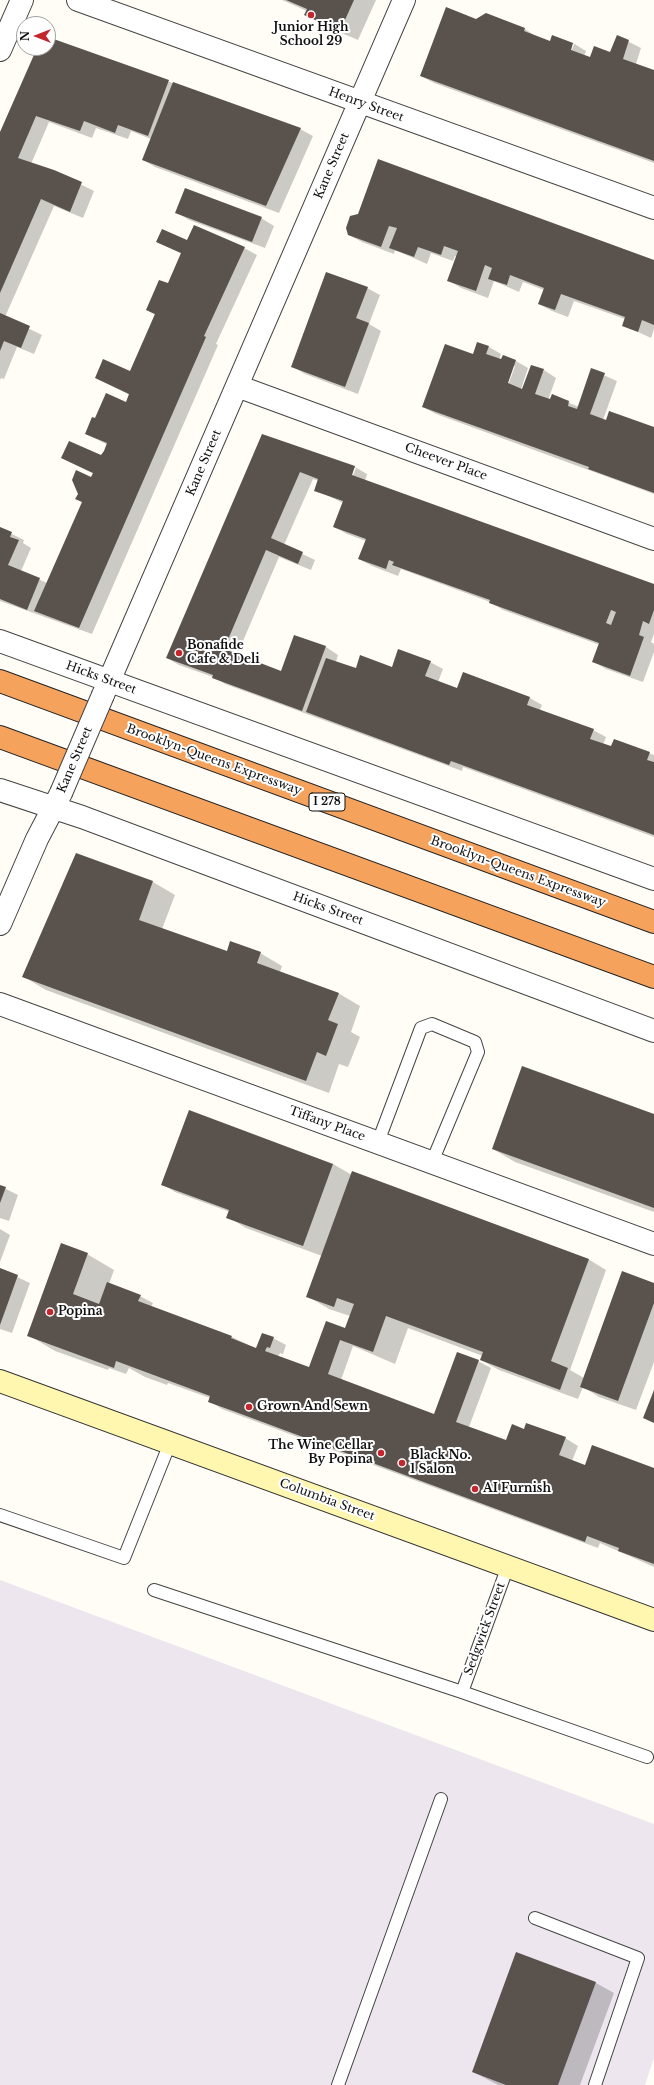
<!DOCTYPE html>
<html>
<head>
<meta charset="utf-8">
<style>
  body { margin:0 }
  #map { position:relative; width:654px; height:2085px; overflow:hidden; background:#fffdf5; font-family:"Libre Baskerville",serif }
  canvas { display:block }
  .north { position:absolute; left:16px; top:16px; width:40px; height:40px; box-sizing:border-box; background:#fff; border:1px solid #a0a0a0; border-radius:50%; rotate:270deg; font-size:11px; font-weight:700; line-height:16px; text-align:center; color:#111 }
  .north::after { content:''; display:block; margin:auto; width:14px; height:18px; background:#c4262e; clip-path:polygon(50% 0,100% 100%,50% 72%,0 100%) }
</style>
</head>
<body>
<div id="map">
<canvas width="654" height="2085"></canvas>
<div class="north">N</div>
</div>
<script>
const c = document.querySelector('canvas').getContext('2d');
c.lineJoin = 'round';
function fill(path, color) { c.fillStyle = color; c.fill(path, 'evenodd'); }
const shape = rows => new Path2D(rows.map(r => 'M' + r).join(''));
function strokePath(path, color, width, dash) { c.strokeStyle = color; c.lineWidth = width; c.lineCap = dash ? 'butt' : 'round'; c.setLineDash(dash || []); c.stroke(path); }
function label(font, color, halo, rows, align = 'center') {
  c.font = font + ' "Libre Baskerville",serif'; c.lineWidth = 4; c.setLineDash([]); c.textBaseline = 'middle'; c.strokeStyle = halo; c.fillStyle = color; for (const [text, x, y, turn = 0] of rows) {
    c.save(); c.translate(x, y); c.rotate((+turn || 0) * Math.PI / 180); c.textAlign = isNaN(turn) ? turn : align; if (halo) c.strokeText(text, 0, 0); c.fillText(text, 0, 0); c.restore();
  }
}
fill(shape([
  [0,1580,654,1824,654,2058,645,2085,0,2085]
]), '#eee6ef');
fill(shape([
  [282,0,376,0,358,40,323,25,306,14,307,11],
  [486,14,525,29,537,37,551,42,553,36,573,43,586,51,584,56,591,58,610,53,617,36,641,48,636,64,654,71,654,163,434,83,421,76,476,20],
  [572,44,574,44,570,55],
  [48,38,300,129,313,136,279,213,155,167,143,160,151,139,131,131,128,139,96,128,92,138,49,122,31,164,54,171,94,191,83,218,54,206,5,317,42,335,34,354,17,347,4,379,1,378,0,380,0,135,38,48,48,48],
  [185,189,261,218,274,226,265,248,189,220,176,212],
  [351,217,654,261,654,329,651,338,623,325,625,319,574,301,568,317,552,311,539,304,544,290,523,282,519,292,494,281,488,298,461,288,448,280,457,257,455,256,453,261,431,253,427,264,395,250,394,254,362,242,349,235],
  [187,241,244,248,257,255,216,344,218,345,92,634,0,601,0,528,24,540,23,543,31,548,21,571,47,583,83,502,77,499,94,474,62,458,101,456,105,452,108,445,86,434,95,419,126,403,130,395,96,378,130,373,155,315,147,310,168,285,182,254,157,242],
  [367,288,380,295,369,324,381,331,358,394,305,374,293,367],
  [489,347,501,354,499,360,516,361,528,368,521,389,523,390,544,370,556,378,548,400,551,401,553,396,579,407,592,370,617,381,603,420,654,428,654,494,436,414,423,407,473,355],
  [513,366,515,366,507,388,505,388],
  [262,436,355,467,367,474,365,481,654,585,654,634,651,642,654,644,654,652,643,682,606,669,594,662,600,645,503,610,490,602,401,569,398,576,372,566,359,559,366,541,347,534,334,527,343,503,316,490,319,481,313,479,284,545,315,560,311,570,279,557,237,655,282,672,295,636,326,647,338,655,336,662,356,670,392,668,430,662,443,669,438,682,457,689,530,698,542,705,540,710,593,730,606,737,603,745,611,748,614,740,654,755,654,837,463,767,462,771,315,717,225,684,213,677,179,665,167,658],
  [353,468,356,468,351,480],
  [76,854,153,882,175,895,162,929,228,953,260,953,282,966,280,972,338,993,360,1006,351,1032,360,1037,348,1067,339,1064,329,1093,46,990,24,977],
  [654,1115,654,1212,515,1162,493,1149],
  [256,1136,333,1164,352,1175,588,1259,606,1270,570,1370,584,1378,654,1284,654,1362,636,1410,599,1397,583,1387,578,1399,499,1370,481,1360,483,1356,408,1328,395,1364,353,1346,341,1380,435,1415,478,1361,491,1368,469,1427,507,1441,525,1430,527,1424,565,1438,578,1446,572,1461,585,1466,654,1469,654,1567,600,1543,598,1548,222,1409,209,1401,210,1398,168,1383,167,1385,145,1377,129,1368,126,1374,109,1368,108,1370,55,1351,28,1335,87,1254,114,1270,109,1284,140,1296,153,1303,151,1307,232,1337,257,1349,273,1338,286,1345,283,1354,280,1353,278,1357,309,1368,345,1330,350,1316,329,1309,307,1296,322,1256,246,1228,228,1217,230,1212,175,1192,162,1184],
  [0,1186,18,1195,9,1221,0,1218],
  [0,1229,10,1235,0,1262],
  [0,1269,30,1283,12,1333,0,1329],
  [517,1953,596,1983,614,1993,580,2085,498,2085,473,2072]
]), '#0003');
fill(shape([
  [286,0,354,0,340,31,304,15,307,9],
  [446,7,476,19,486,13,525,28,524,31,550,41,552,35,573,43,571,50,590,57,594,46,610,52,617,35,629,40,623,59,654,70,654,161,420,76],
  [48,37,169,80,148,136,118,125,115,133,84,121,80,131,36,116,18,158,54,170,82,182,70,212,41,199,0,293,0,132,37,48,48,48],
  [173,82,301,128,266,206,142,160],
  [378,159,654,260,654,325,642,320,638,332,622,326,625,317,561,294,555,310,538,304,544,288,510,275,507,285,488,279,492,268,485,265,476,291,447,281,458,251,444,246,441,255,418,247,414,257,389,248,397,228,389,226,381,247,348,235,346,228,350,216,358,214],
  [185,188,262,217,252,242,175,213],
  [194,225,245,247,204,336,206,337,181,394,79,628,34,611,82,502,75,499,78,494,72,480,76,470,91,477,93,473,61,458,69,441,101,455,104,451,107,443,85,434,92,417,95,418,106,393,126,402,129,394,95,378,103,359,130,371,155,314,146,310,159,280,168,283,181,253,156,242,162,229,187,240],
  [326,272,368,287,356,318,369,323,345,387,291,367],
  [0,313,30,326,21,348,4,341,0,351],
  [477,342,489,346,486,354,501,359,503,355,516,360,508,383,522,389,531,365,544,369,535,394,550,399,552,394,569,401,568,406,577,409,591,368,605,373,590,414,606,420,609,411,654,427,654,493,588,469,589,467,422,407,445,344,473,354],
  [262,434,355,466,352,475,654,584,654,610,649,624,643,621,639,635,644,637,630,676,592,662,599,643,489,603,490,600,392,565,394,562,389,560,386,569,358,559,366,539,333,527,343,501,314,491,318,479,300,472,271,538,303,552,298,564,266,550,224,649,281,671,294,635,326,646,302,711,212,678,213,675,166,658],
  [611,610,616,612,611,625,606,623],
  [0,527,12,532,10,537,19,540,8,565,40,578,27,610,0,599],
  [398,649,431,661,425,676,457,688,463,672,530,697,527,705,594,729,590,739,611,746,614,739,650,752,647,760,654,762,654,835,451,761,449,765,306,712,326,658,356,668,360,655,392,667],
  [76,853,153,881,139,920,227,951,230,941,261,952,257,963,339,993,328,1020,338,1024,326,1056,317,1052,306,1081,22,977],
  [522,1066,654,1114,654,1208,492,1149],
  [189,1110,333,1164,303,1246,226,1218,229,1210,161,1185],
  [352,1171,589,1259,551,1361,568,1368,560,1390,480,1360,483,1352,386,1316,373,1352,340,1340,328,1374,434,1414,457,1352,479,1360,456,1422,506,1440,512,1424,524,1429,526,1423,566,1437,559,1455,585,1465,592,1445,654,1468,654,1564,618,1551,619,1548,587,1536,585,1542,233,1411,208,1402,210,1396,116,1361,114,1368,27,1336,61,1243,88,1253,73,1294,99,1304,107,1282,141,1295,138,1301,232,1336,231,1338,256,1348,262,1333,274,1337,270,1348,267,1347,265,1351,309,1367,326,1321,345,1328,354,1304,337,1298,334,1307,306,1297],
  [0,1185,6,1187,0,1203],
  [0,1268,18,1275,0,1325],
  [622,1271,654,1283,654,1303,618,1401,580,1387],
  [654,1390,654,1423,643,1418],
  [516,1952,596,1982,558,2085,506,2085,472,2072]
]), '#5a524d');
const service = shape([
  [378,1142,421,1028,432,1024,475,1042,478,1052,432,1162],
  [0,1515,124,1558,170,1443],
  [154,1590,462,1692,647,1757],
  [462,1692,508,1566],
  [535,1918,638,1958,595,2085],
  [338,2085,441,1799]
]);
const minor = shape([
  [78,0,654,208],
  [0,50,22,0],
  [237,386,654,539],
  [103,695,404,0],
  [0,924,37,839,61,793],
  [0,1004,654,1244]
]);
const tertiary = shape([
  [0,641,654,879],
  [0,790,82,817,654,1031]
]);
const secondary = shape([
  [0,1381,654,1620]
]);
const motorway = shape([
  [0,681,654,922],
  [0,737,654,977]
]);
strokePath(service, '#444', 14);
strokePath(minor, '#444', 24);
strokePath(tertiary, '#444', 24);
strokePath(secondary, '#333', 24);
strokePath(motorway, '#222', 24);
strokePath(service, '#fff', 12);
strokePath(minor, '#fff', 22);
strokePath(tertiary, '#fff', 22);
strokePath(secondary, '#fff6b0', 22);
strokePath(motorway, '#f5a25d', 22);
const minorBridge = shape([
  [61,793,103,695]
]);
strokePath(minorBridge, '#444', 24, []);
strokePath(minorBridge, '#fff', 22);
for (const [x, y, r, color] of [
  [311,15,4,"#c4262e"],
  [179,653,4,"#c4262e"],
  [50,1312,4,"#c4262e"],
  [249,1407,4,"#c4262e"],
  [381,1453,4,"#c4262e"],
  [402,1463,4,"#c4262e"],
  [475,1489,4,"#c4262e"]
]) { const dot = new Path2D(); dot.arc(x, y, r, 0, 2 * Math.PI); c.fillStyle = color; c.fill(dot); strokePath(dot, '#fff', 1.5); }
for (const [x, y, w] of [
  [327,802,36]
]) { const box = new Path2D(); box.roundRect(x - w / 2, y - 9, w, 18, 3); c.fillStyle = '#fff'; c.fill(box); strokePath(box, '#111', 1); }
label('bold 11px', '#111', null, [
  ["I 278",327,802]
]);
label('bold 12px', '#111', '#fff', [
  ["Junior High",311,28,"center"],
  ["School 29",311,42,"center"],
  ["Bonafide",187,646],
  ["Cafe & Deli",187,660],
  ["Popina",58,1312],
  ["Grown And Sewn",257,1407],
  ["The Wine Cellar",373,1446,"right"],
  ["By Popina",373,1460,"right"],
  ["Black No.",410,1456],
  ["1 Salon",410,1470],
  ["AI Furnish",483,1489]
], 'left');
label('12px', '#111', '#fff', [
  ["Henry Street",366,105,20],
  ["Kane Street",332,166,-67],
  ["Cheever Place",446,462,20],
  ["Kane Street",204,463,-67],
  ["Hicks Street",101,678,20],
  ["Kane Street",75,760,-67],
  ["Brooklyn-Queens Expressway",214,760,20],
  ["Brooklyn-Queens Expressway",518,872,20],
  ["Hicks Street",328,909,20],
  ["Tiffany Place",327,1124,20],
  ["Columbia Street",327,1500,20],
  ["Sedgwick Street",485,1629,-70]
]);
</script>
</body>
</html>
